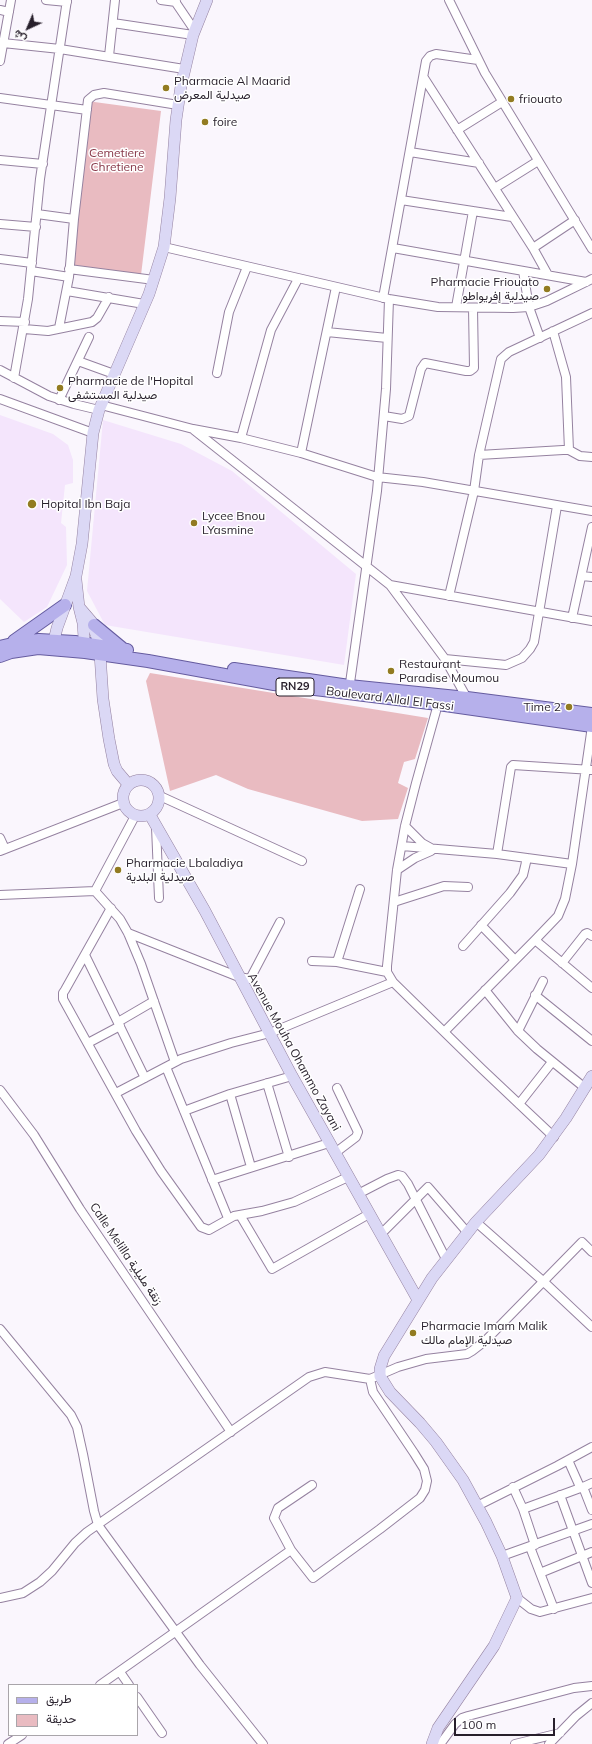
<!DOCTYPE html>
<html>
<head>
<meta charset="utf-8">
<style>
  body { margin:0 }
  #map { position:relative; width:592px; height:1744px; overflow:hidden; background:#faf6fd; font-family:Mulish,Vazirmatn,sans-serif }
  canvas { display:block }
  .legend { position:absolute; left:8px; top:1684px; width:130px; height:52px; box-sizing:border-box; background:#fff; border:1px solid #a9a5aa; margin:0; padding:5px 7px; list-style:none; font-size:12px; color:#271f2b }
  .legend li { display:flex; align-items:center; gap:8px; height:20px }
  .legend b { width:20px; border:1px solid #a9a5aa }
  .north { position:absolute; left:8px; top:8px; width:40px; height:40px; -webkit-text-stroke:3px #fff; paint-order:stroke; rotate:224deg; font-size:11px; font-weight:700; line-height:16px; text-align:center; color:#271f2b }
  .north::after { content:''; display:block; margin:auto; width:14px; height:18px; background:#271f2b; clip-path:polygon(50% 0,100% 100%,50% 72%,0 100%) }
  .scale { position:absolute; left:454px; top:1718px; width:101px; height:18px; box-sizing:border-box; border:2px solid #271f2b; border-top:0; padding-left:5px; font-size:12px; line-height:14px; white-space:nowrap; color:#271f2b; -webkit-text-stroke:3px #fff; paint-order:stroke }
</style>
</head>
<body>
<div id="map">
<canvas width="592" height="1744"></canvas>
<ul class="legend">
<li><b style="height:5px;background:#b6b0eb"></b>طريق</li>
<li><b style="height:11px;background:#e9bbc1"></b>حديقة</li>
</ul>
<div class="north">ش</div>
<div class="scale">100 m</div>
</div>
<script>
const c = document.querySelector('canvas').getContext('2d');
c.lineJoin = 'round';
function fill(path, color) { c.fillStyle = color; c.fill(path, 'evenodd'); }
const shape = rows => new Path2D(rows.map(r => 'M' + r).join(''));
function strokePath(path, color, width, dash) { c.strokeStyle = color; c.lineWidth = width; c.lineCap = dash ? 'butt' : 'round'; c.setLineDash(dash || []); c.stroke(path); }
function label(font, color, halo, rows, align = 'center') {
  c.font = font + ' Mulish,Vazirmatn,sans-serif'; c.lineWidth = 3; c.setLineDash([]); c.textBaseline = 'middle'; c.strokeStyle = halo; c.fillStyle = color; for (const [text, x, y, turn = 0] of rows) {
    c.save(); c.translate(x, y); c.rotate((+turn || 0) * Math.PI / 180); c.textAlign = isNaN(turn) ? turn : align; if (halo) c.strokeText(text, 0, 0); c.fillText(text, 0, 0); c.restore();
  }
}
fill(shape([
  [0,415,53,434,68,445,73,460,73,483,65,485,61,523,66,527,67,565,47,607,24,622,0,599],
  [103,420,181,444,232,471,356,574,344,665,105,625,87,591]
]), '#f4e5fc');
fill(shape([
  [87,101,161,111,141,275,67,267],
  [150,673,428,718,415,759,404,762,398,783,408,788,398,819,362,821,248,789,216,775,170,791,146,681]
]), '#e9bbc1');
const street = shape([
  [46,0,67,2],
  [161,0,176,2],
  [174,0,195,31],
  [449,0,485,73,592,249],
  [0,10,9,12],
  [113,23,193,35],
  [3,43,60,49,184,69],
  [109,56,115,0],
  [0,61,11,0],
  [424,78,533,248,548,275],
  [0,98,87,110],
  [457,130,502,102],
  [410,152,479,163],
  [0,160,43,164],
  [495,188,538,161],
  [401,200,512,217],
  [37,214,74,219],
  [0,224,36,227],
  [164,247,389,299,438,307,513,308,529,307,547,301,592,279],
  [393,248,586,282],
  [533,248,575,220],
  [0,259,32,263],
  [69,269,154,280],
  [31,271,69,277],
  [523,271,529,307,540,338],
  [67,291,144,304],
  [383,298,426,61,430,56,436,54,478,60],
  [456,307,473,211],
  [0,321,25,322],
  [59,328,69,277,74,219,88,100,94,95,104,93,178,105],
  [24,329,48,331,92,322,97,318,109,297],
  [553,331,566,377,569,450],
  [327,332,387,338],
  [78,361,114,374],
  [0,370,49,396,74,404,99,410],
  [217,373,229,312,247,267],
  [14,378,28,299,40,179,67,0],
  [0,399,93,433],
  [59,400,89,337],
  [101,405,193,429,241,438,301,453,377,477,423,482,592,511],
  [384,416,402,419,409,416,421,369,425,363,466,371,470,371,474,368,473,308],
  [194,430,390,585,445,659,468,700],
  [241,438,271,330,298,279],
  [301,453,336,287],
  [479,455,563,450,569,450,580,456,592,457],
  [582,576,592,577],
  [390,585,592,621],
  [449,596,474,491,479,455,501,359,509,352,592,313],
  [572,618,592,527],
  [445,659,506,665,522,658,530,649,534,642,557,506],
  [349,690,377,491,386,389,389,299],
  [438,704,416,783,405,826,397,870,387,966,387,972,393,982,482,1069,554,1137],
  [160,796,302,861],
  [405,826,422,843,431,848],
  [156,827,159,898],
  [0,838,5,849],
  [402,846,497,854,572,864,565,899,558,916,535,940,445,1031],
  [0,851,123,803],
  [497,854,511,767,513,765,592,770],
  [572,864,592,726],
  [397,870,415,858,431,851],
  [95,891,135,816],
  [0,895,95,891,120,919,128,933,141,964,175,1062],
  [394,902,444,886,468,887],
  [111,908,65,990,63,993,63,999,136,1131,161,1171,201,1227,209,1230,234,1216,262,1211,294,1202,348,1177],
  [481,925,515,960],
  [128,933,239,977,250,979,280,922],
  [535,940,592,988],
  [463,946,510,893,523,875,527,858],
  [85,955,145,1078],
  [312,961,337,962,387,972],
  [337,962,360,889],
  [562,963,585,934,587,933,592,936],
  [485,990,518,1031,537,1049,585,1088],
  [535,995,592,1041],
  [118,1022,154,1001],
  [518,1031,543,981],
  [88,1043,120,1026],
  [166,1067,228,1218],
  [267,1083,289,1157],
  [0,1090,34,1135,80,1209,231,1432],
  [116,1093,181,1059,231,1043,270,1033,393,982],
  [230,1094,251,1167],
  [519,1104,552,1062],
  [184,1111,230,1094,292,1076],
  [335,1153,356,1137,358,1132,337,1088],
  [212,1180,329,1143],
  [358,1194,387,1179,398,1175,402,1176,408,1184,446,1259],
  [240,1215,272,1269,369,1214],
  [476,1222,544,1282,592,1327],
  [381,1234,428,1187,467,1232],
  [0,1329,71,1415,77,1427,83,1454,94,1511,98,1525,200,1665,263,1744],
  [568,1460,580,1487],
  [312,1485,278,1508,274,1518,291,1550,313,1578,380,1529,420,1498,425,1490,427,1481,424,1469,414,1453,373,1392,370,1379,398,1367,426,1359,467,1354,472,1351,485,1341,582,1242,592,1252],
  [513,1487,523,1509,535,1545],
  [583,1487,592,1483],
  [560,1495,592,1583],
  [477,1506,557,1466,592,1447],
  [523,1509,583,1487,592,1510],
  [530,1547,554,1609],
  [502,1556,592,1524],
  [540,1573,592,1552],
  [0,1598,23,1593,40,1582,52,1571,75,1543,87,1532,309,1377,325,1372,370,1379],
  [517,1598,531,1609,540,1612,592,1598],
  [120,1672,129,1685],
  [100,1685,291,1550],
  [137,1697,162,1733],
  [441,1743,455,1724,462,1718,468,1716,574,1688,592,1686],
  [8,1744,22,1735],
  [515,1744,560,1733],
  [549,1744,576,1716,592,1703]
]);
const secondary = shape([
  [76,580,79,607,83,623,85,652],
  [79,607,91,621,97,637,100,654,103,699,109,739,114,764,117,771,128,784],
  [52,649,57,628,76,576,82,544,93,433,99,410,149,294,164,247,170,198,176,120,181,86,193,35,207,0],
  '123 798a18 18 0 1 1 36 0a18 18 0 1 1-36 0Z',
  [150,815,205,911,292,1076,418,1300],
  [432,1744,438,1728,494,1646,517,1598,502,1556,486,1522,463,1480,436,1442,420,1423,390,1392,380,1376,380,1369,384,1356,432,1278,476,1222,539,1155,566,1118,592,1076]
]);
const primary = shape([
  [94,625,123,649],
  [14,641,65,605],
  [0,647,21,642,39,640,75,642,127,650],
  [0,656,11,652,38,648,85,652,148,661,274,684,438,704,592,726],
  [234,669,349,686,467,698,592,714]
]);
strokePath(street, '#9582a0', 10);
strokePath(secondary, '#9582a0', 12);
strokePath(primary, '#655b9f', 14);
strokePath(street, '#fff', 8);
strokePath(secondary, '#dbd8f5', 11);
strokePath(primary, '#b6b0eb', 12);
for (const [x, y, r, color] of [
  [166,88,4,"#927b21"],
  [511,99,4,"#927b21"],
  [205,122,4,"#927b21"],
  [547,289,4,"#927b21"],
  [60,388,4,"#927b21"],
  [32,504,5,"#927b21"],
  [194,523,4,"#927b21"],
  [391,671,4,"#927b21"],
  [569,707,4,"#927b21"],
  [118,870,4,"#927b21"],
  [413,1333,4,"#927b21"]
]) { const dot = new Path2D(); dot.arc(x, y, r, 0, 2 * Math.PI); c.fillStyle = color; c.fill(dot); strokePath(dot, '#fff', 1.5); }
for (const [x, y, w] of [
  [295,687,38]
]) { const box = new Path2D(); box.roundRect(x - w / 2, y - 9, w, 18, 3); c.fillStyle = '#fff'; c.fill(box); strokePath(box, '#271f2b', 1); }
label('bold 11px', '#271f2b', null, [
  ["RN29",295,687]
]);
label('12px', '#271f2b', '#fff', [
  ["Pharmacie Al Maarid",174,81],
  ["صيدلية المعرض",174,95],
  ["friouato",519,99],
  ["foire",213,122],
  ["Pharmacie Friouato",539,282,"right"],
  ["صيدلية إفريواطو",539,296,"right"],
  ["Pharmacie de l'Hopital",68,381],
  ["صيدلية المستشفى",68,395],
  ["Hopital Ibn Baja",41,504],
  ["Lycee Bnou",202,516],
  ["LYasmine",202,530],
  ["Restaurant",399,664],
  ["Paradise Moumou",399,678],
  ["Time 2",561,707,"right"],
  ["Pharmacie Lbaladiya",126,863],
  ["صيدلية البلدية",126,877],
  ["Pharmacie Imam Malik",421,1326],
  ["صيدلية الإمام مالك",421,1340]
], 'left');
label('12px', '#883849', '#fff', [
  ["Cemetiere",117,153],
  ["Chretiene",117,167]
]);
label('12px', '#271f2b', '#fff', [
  ["Boulevard Allal El Fassi",390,699,7],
  ["Avenue Mouha Ohammo Zayani",294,1052,61],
  ["Calle Melilla زنقة مليلية",126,1254,56]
]);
</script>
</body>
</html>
